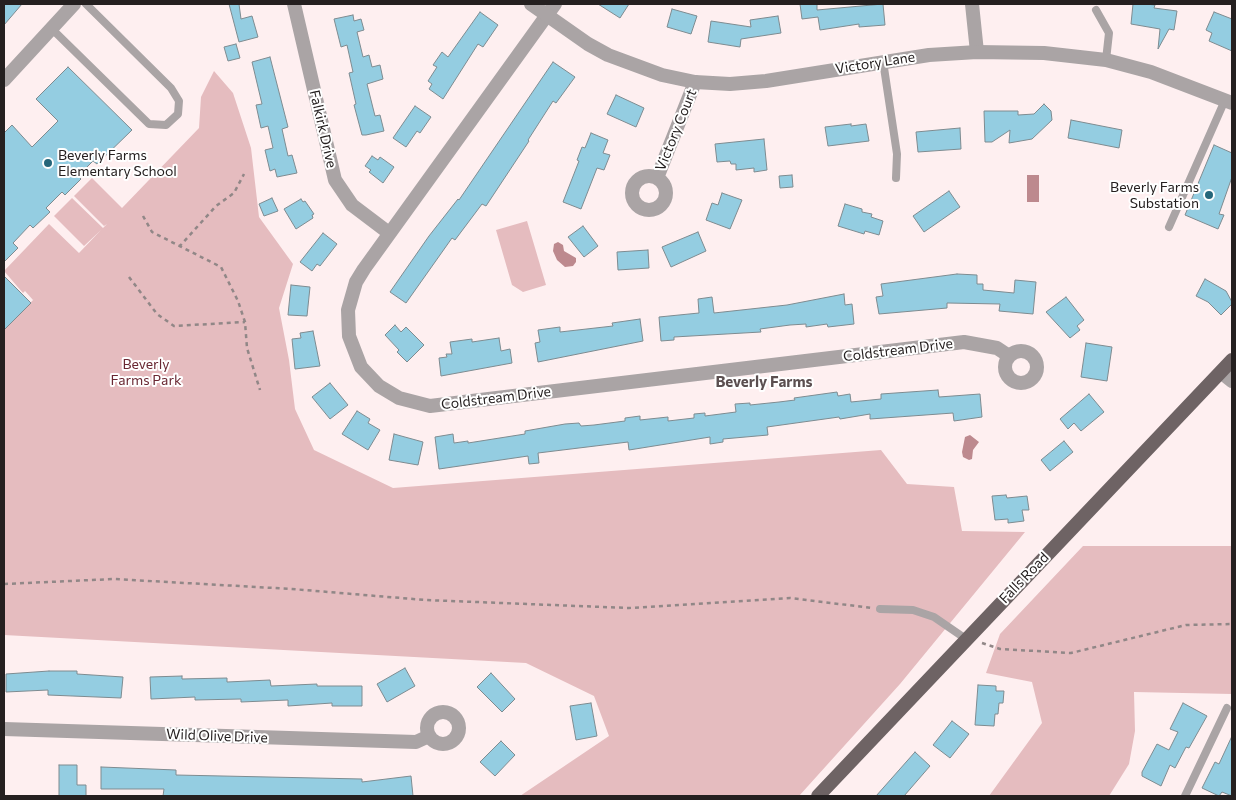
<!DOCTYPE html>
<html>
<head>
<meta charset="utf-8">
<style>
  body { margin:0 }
  #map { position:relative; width:1236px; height:800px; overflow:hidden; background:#feeff0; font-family:Commissioner,sans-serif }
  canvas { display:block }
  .frame { position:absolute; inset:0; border:5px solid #252020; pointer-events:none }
</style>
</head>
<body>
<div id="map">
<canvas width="1236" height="800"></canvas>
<div class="frame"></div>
</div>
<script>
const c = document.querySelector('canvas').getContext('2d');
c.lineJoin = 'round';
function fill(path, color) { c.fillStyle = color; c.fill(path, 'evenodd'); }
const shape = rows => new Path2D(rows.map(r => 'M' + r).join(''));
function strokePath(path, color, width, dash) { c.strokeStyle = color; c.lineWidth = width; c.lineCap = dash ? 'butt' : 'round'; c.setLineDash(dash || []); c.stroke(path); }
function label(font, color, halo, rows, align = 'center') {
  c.font = font + ' Commissioner,sans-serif'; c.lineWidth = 4; c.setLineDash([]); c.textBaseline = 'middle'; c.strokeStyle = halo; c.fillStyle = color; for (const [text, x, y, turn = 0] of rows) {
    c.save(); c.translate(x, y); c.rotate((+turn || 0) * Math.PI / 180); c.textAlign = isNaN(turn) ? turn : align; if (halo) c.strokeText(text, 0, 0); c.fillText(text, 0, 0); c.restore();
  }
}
fill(shape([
  [214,71,233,93,251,148,259,217,293,264,279,308,289,360,295,409,314,450,393,488,881,450,907,484,954,487,962,531,1025,532,900,684,799,796,520,796,609,736,594,696,526,663,4,635,4,330,35,298,33,300,25,291,23,293,4,271,49,224,79,253,101,230,84,246,54,216,72,198,103,228,107,224,104,226,74,196,92,178,122,208,199,128,201,97],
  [527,221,546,285,523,292,512,285,496,230],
  [1083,546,1232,546,1232,694,1134,692,1135,731,1129,764,1109,796,989,796,1042,723,1032,682,986,673,1000,634]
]), '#e5bcbf');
fill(shape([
  [1027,175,1039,175,1039,202,1027,202],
  [558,242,563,245,564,251,576,258,576,262,573,266,565,267,557,260,553,251,554,244],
  [970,435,979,442,973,450,972,459,969,460,963,457,962,452,965,437]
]), '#bd898e');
const building = shape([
  [4,4,22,4,4,25,4,4],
  [229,4,239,4,241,19,252,16,258,37,239,42,229,4],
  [598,4,629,4,620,18,598,4],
  [800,4,817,4,817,10,883,4,885,25,859,27,859,24,820,30,818,17,802,19,800,4],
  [1133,4,1146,4,1155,5,1154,8,1177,11,1174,30,1169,29,1158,49,1160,29,1131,24,1133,4],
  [672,9,697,16,691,34,667,27,672,9],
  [480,12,498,25,483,47,478,44,443,99,429,89,432,84,428,81,437,67,433,65,442,52,448,57,480,12],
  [1214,12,1232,19,1232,51,1209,41,1212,33,1206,30,1214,12],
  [353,15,354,21,361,19,364,30,357,32,363,57,369,55,372,67,380,65,383,79,367,84,375,116,380,115,384,131,366,135,362,135,354,105,356,104,349,73,353,72,347,45,341,47,334,19,353,15],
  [778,16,781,33,741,39,740,47,708,42,711,21,751,27,750,20,778,16],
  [236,44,240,58,228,61,224,47,236,44],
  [270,57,288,127,282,129,288,156,292,155,297,173,277,177,275,169,270,171,265,150,273,148,268,126,261,128,256,105,262,104,252,62,270,57],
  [553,62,575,77,556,103,553,101,528,140,529,141,486,206,482,204,455,240,452,238,406,303,390,292,429,236,458,199,459,200,553,62],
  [68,67,132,130,97,164,93,161,78,176,81,179,65,195,62,192,46,208,50,212,33,228,30,225,13,243,18,248,4,262,4,133,12,125,32,147,58,121,36,99,68,67],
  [616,95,644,108,636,127,607,114,616,95],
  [1044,104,1051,111,1052,120,1032,139,1009,143,1010,130,992,142,985,142,984,111,1018,111,1018,115,1034,114,1044,104],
  [415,106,431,117,420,133,417,131,406,147,393,138,415,106],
  [1071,120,1122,130,1119,148,1068,138,1071,120],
  [851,124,851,126,866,124,869,141,828,146,825,127,851,124],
  [960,128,961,149,918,152,916,132,960,128],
  [591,133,608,140,603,153,610,155,604,170,597,168,581,209,563,202,579,161,577,160,582,147,585,148,591,133],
  [764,139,767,170,754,172,754,168,736,170,736,164,731,164,730,161,717,162,715,144,764,139],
  [1214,145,1232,153,1232,177,1219,214,1224,215,1218,229,1185,215,1214,145],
  [372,156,378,160,380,157,394,167,383,183,369,172,371,170,365,166,372,156],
  [792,175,793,187,780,188,779,176,792,175],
  [949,191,960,207,924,232,913,216,949,191],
  [722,193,742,200,730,229,706,220,712,203,718,205,722,193],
  [272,198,278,211,264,216,259,204,272,198],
  [301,199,303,202,305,201,314,214,312,215,313,218,296,229,284,209,301,199],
  [845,204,862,209,862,212,872,214,871,217,883,221,879,235,865,231,864,234,838,226,845,204],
  [583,226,598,246,584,257,568,237,583,226],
  [698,232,706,251,671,267,662,247,698,232],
  [323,233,337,244,320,266,317,264,312,271,300,262,323,233],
  [648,250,649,268,618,270,617,252,648,250],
  [957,274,977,275,977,284,983,284,983,290,1014,293,1015,280,1036,282,1033,314,999,311,1000,304,947,303,947,308,879,314,876,297,883,296,881,284,957,274],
  [4,276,31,303,4,330,4,276],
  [1205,279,1226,291,1232,302,1232,304,1221,315,1208,302,1196,296,1205,279],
  [291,285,310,287,307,316,288,315,291,285],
  [844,294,845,305,852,304,854,324,828,327,827,324,806,327,806,324,790,325,760,329,761,332,674,337,674,340,661,341,659,317,699,313,698,299,712,297,714,313,787,305,844,294],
  [1066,297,1084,320,1077,326,1080,330,1070,338,1046,312,1066,297],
  [640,319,643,341,538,362,535,343,540,342,538,330,560,327,560,332,613,326,612,323,640,319],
  [395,325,401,332,406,327,424,345,407,362,397,352,399,350,385,335,395,325],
  [313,331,320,366,295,369,292,339,301,338,300,333,313,331],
  [499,338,501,351,510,349,512,363,441,376,439,358,447,357,446,354,452,354,450,342,472,339,472,342,499,338],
  [1086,343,1112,347,1107,381,1081,377,1086,343],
  [330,383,348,405,330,419,312,397,330,383],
  [938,390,939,397,980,394,982,417,954,421,953,413,870,419,870,414,840,419,839,417,767,427,768,435,723,439,723,442,710,444,710,437,629,450,628,442,538,453,539,463,529,464,528,456,439,469,435,437,453,434,454,443,468,441,468,443,525,434,525,431,565,424,579,423,581,426,594,425,625,421,625,418,640,416,640,420,668,417,668,421,694,418,694,414,705,413,705,416,736,412,735,404,750,403,750,405,779,402,795,400,794,398,837,392,838,396,850,394,851,402,881,399,881,394,938,390],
  [1089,394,1104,412,1081,431,1074,423,1068,429,1060,419,1089,394],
  [357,411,370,419,368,423,380,430,368,450,342,434,357,411],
  [394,434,423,442,418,465,389,460,394,434],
  [1064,441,1073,452,1050,471,1041,460,1064,441],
  [1006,495,1007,498,1027,496,1029,510,1022,510,1024,521,1008,523,1008,519,995,520,992,496,1006,495],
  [405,668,415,686,387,702,377,684,405,668],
  [49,671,77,671,77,674,123,677,121,698,48,695,48,690,6,692,6,674,49,671],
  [491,673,515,699,502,712,477,687,491,673],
  [182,676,182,679,227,678,227,682,270,680,271,686,317,684,317,686,362,686,362,706,332,706,332,703,288,706,288,700,241,702,241,699,195,700,195,697,151,699,150,677,182,676],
  [978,685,996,686,996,691,1004,691,1003,703,999,703,998,714,995,714,994,726,975,725,978,685],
  [591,703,597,736,576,740,570,706,591,703],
  [1183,703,1207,716,1189,748,1186,747,1175,768,1170,765,1161,786,1142,776,1142,772,1157,744,1169,750,1178,732,1170,729,1183,703],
  [952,721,969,734,950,758,933,745,952,721],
  [1232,736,1232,796,1222,792,1219,796,1202,788,1215,762,1219,764,1232,736],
  [501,741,515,755,495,776,480,762,501,741],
  [915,752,930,766,904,796,876,796,915,752],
  [59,765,77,765,77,785,86,785,86,796,59,796,59,765],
  [101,767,176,770,176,775,362,779,362,782,411,776,413,796,163,796,164,789,101,789,101,767]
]);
fill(building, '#94cde1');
strokePath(building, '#7e8b90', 1);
strokePath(shape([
  [143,216,152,232,221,267,238,301,245,322,247,348,260,390],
  [179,247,216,206,234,193,244,174],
  [129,277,157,314,174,326,245,322],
  [4,584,114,579,292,589,425,600,629,608,790,598,872,608],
  [982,643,1000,649,1071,653,1186,625,1232,624]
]), '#918787', 2.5, [4, 4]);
strokePath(shape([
  [1096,10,1109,33,1106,60],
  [52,29,149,124,166,125,178,114,179,101,171,88,86,4],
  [883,61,897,154,896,178],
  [1169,227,1225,100],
  [880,609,913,610,934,617,966,639],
  [1185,796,1227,708]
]), '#aaa4a5', 8);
strokePath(shape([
  [294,4,335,180,352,205,389,233],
  [555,4,364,269,356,282,348,310,349,336,361,367,379,386,399,398,430,406,964,342,997,348,1009,356],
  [972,4,977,52],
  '632 193a17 17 0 1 1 34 0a17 17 0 1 1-34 0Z',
  [657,178,695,82],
  '1005 367a16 16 0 1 1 32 0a16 16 0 1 1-32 0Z',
  [1222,373,1232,381],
  '427 728a16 16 0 1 1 32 0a16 16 0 1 1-32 0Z',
  [4,729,416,742,429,736]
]), '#aaa4a5', 14);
strokePath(shape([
  [531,4,588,44,608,55,662,75,695,82,730,84,766,81,929,55,977,52,1044,53,1106,60,1151,72,1232,103],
  [4,80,74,4]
]), '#aaa4a5', 14);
strokePath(shape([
  [818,796,1232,360]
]), '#6e6364', 14);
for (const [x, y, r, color] of [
  [48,163,5,"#25667a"],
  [1209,195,5,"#25667a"]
]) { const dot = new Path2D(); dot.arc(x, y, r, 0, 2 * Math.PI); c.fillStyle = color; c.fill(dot); strokePath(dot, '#fff', 2); }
label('14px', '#252020', '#fff', [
  ["Victory Lane",875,63,-9],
  ["Falkirk Drive",323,129,77],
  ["Victory Court",676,130,-68],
  ["Coldstream Drive",898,350,-7],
  ["Coldstream Drive",496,398,-7],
  ["Falls Road",1024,578,-46],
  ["Wild Olive Drive",217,736,2]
]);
label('14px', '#252020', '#fff', [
  ["Beverly Farms",58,155],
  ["Elementary School",58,171],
  ["Beverly Farms",1199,187,"right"],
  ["Substation",1199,203,"right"]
], 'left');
label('14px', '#692732', '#fff', [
  ["Beverly",146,364],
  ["Farms Park",146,380]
]);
label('bold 15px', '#5b4f50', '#fff', [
  ["Beverly Farms",764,382]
]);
</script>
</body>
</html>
